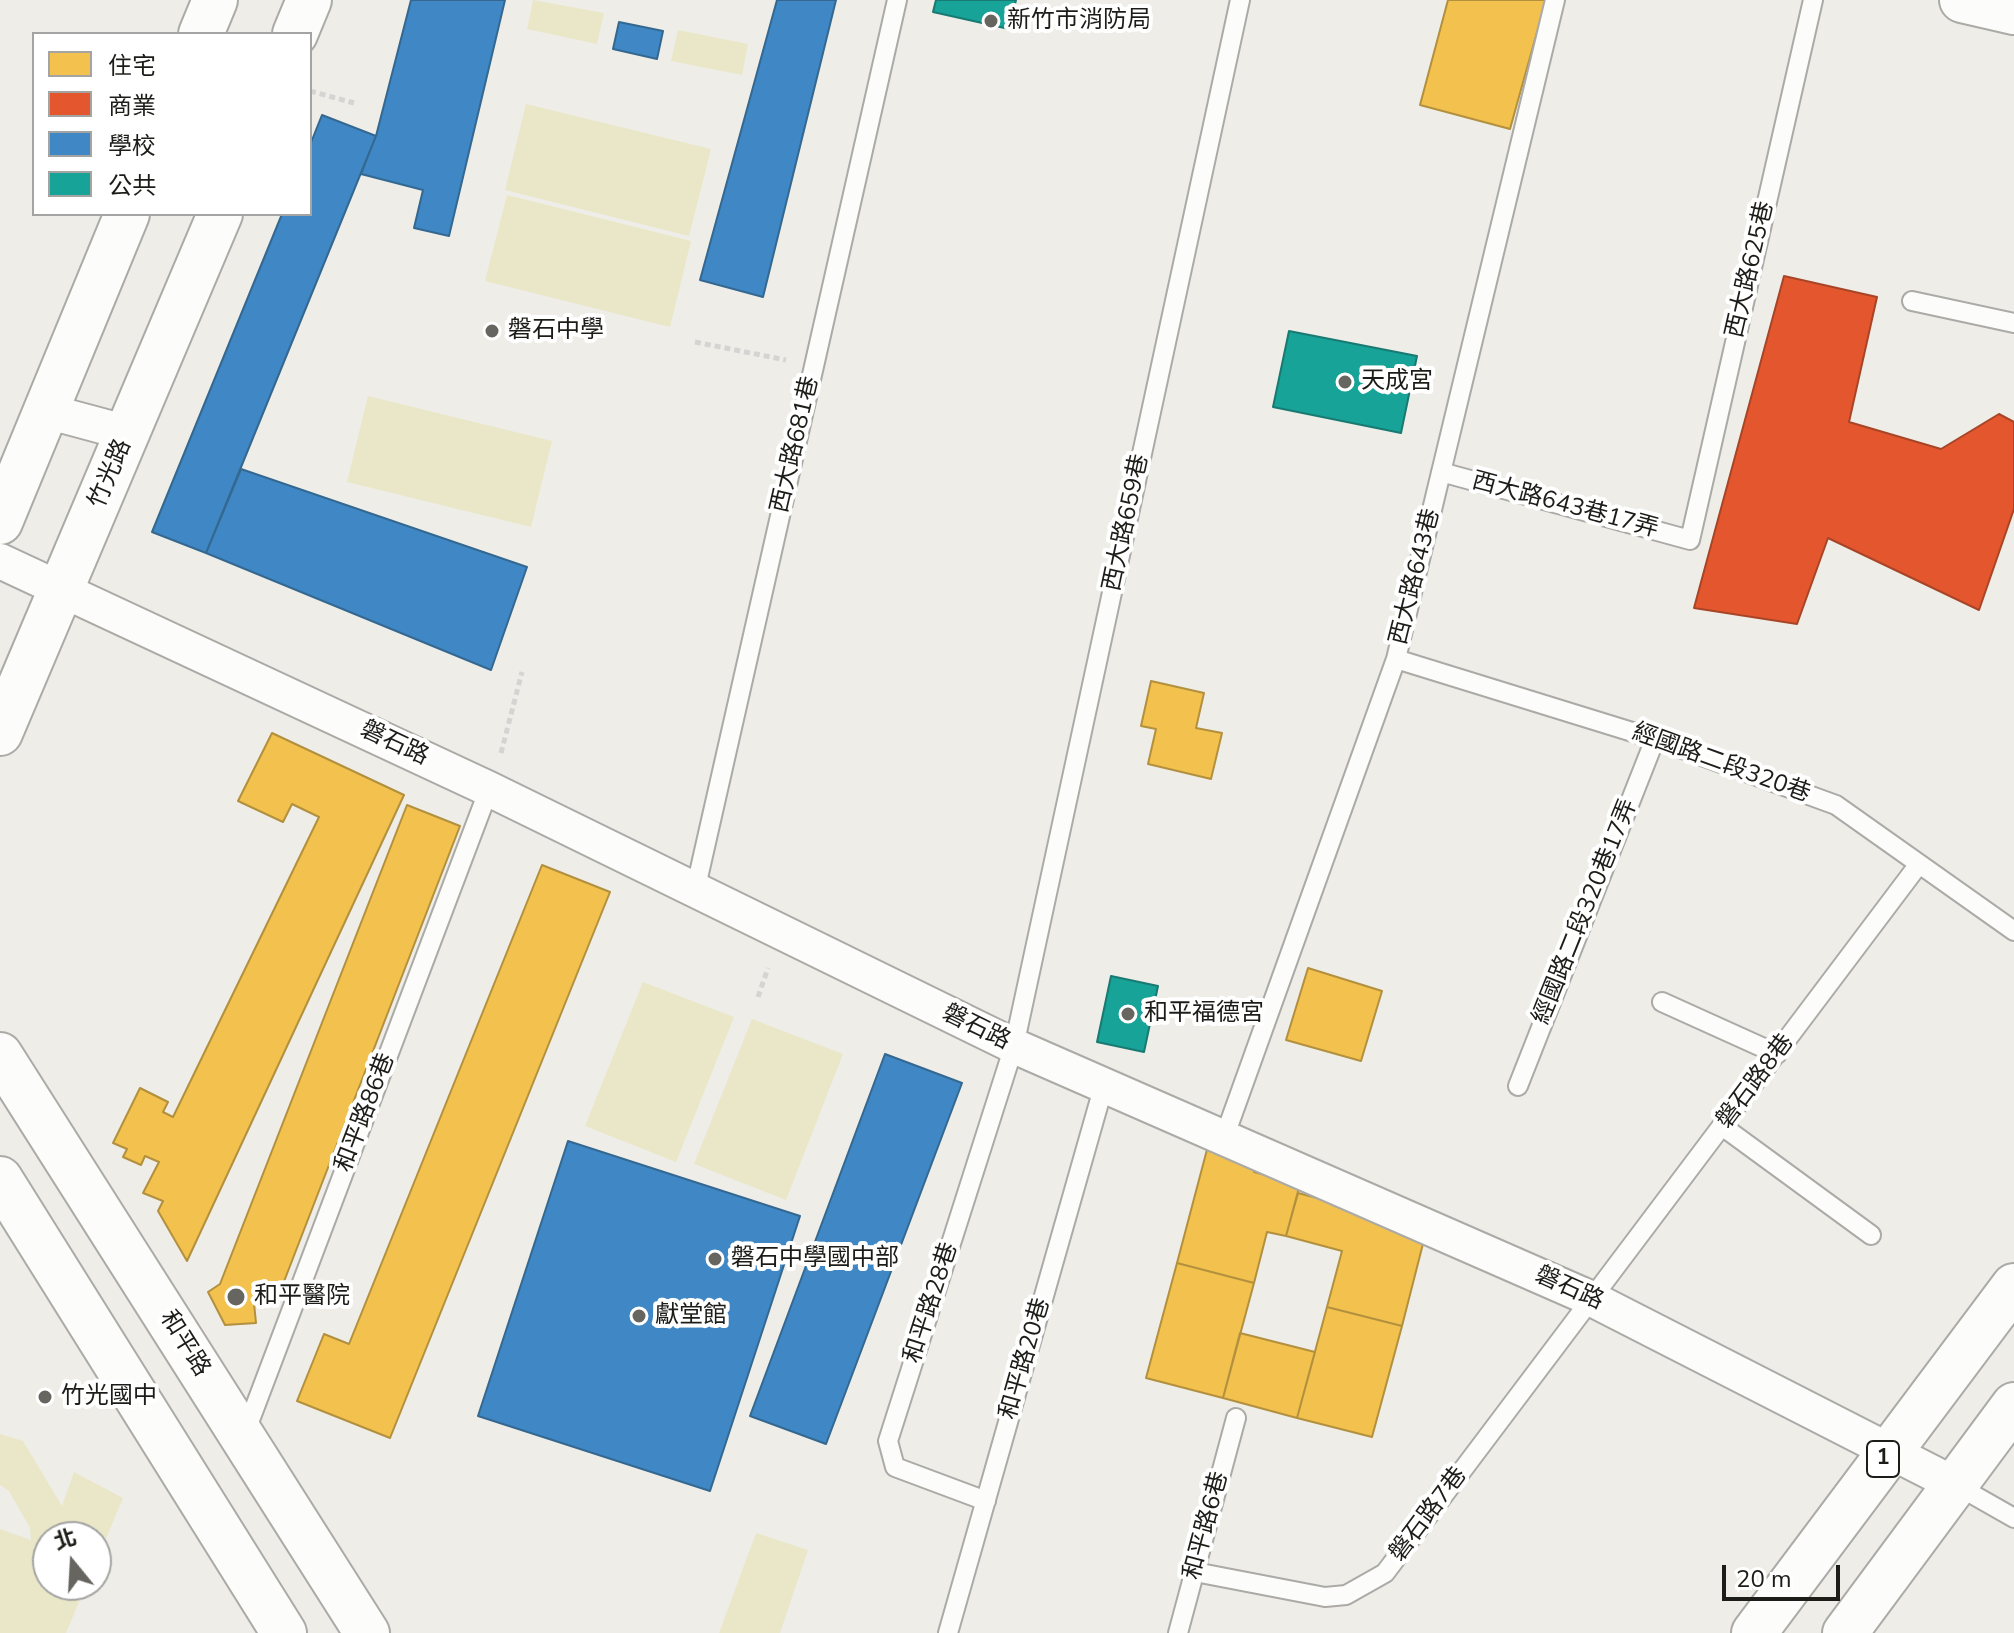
<!DOCTYPE html>
<html>
<head>
<meta charset="utf-8">
<style>
  body { margin:0 }
  #map { position:relative; width:2014px; height:1633px; overflow:hidden; background:#eeede7; font-family:"Nunito Sans","Noto Sans TC",sans-serif }
  canvas { display:block }
  .legend { position:absolute; left:32px; top:32px; width:280px; height:184px; box-sizing:border-box; background:#fff; border:2px solid #a4a4a3; margin:0; padding:10px 14px; list-style:none; font-size:24px; color:#1c1c18 }
  .legend li { display:flex; align-items:center; gap:16px; height:40px }
  .legend b { width:40px; border:2px solid #a4a4a3 }
  .north { position:absolute; left:32px; top:1521px; width:80px; height:80px; box-sizing:border-box; background:#fff; border:2px solid #a4a4a3; border-radius:50%; rotate:342deg; font-size:22px; font-weight:700; line-height:32px; text-align:center; color:#1c1c18 }
  .north::after { content:''; display:block; margin:auto; width:28px; height:36px; background:#666560; clip-path:polygon(50% 0,100% 100%,50% 72%,0 100%) }
  .scale { position:absolute; left:1722px; top:1565px; width:118px; height:36px; box-sizing:border-box; border:4px solid #1c1c18; border-top:0; padding-left:10px; font-size:24px; line-height:28px; white-space:nowrap; color:#1c1c18; -webkit-text-stroke:6px #fff; paint-order:stroke }
</style>
</head>
<body>
<div id="map">
<canvas width="2014" height="1633"></canvas>
<ul class="legend">
<li><b style="height:22px;background:#f2c14e"></b>住宅</li>
<li><b style="height:22px;background:#e4572e"></b>商業</li>
<li><b style="height:22px;background:#3f88c5"></b>學校</li>
<li><b style="height:22px;background:#17a398"></b>公共</li>
</ul>
<div class="north">北</div>
<div class="scale">20 m</div>
</div>
<script>
const c = document.querySelector('canvas').getContext('2d');
c.lineJoin = 'round';
function fill(path, color) { c.fillStyle = color; c.fill(path, 'evenodd'); }
const shape = rows => new Path2D(rows.map(r => 'M' + r).join(''));
function strokePath(path, color, width, dash) { c.strokeStyle = color; c.lineWidth = width; c.lineCap = dash ? 'butt' : 'round'; c.setLineDash(dash || []); c.stroke(path); }
function label(font, color, halo, rows, align = 'center') {
  c.font = font + ' "Nunito Sans","Noto Sans TC",sans-serif'; c.lineWidth = 8; c.setLineDash([]); c.textBaseline = 'middle'; c.strokeStyle = halo; c.fillStyle = color; for (const [text, x, y, turn = 0] of rows) {
    c.save(); c.translate(x, y); c.rotate((+turn || 0) * Math.PI / 180); c.textAlign = isNaN(turn) ? turn : align; if (halo) c.strokeText(text, 0, 0); c.fillText(text, 0, 0); c.restore();
  }
}
fill(shape([
  [533,0,604,13,597,44,527,29],
  [678,30,748,44,742,75,671,61],
  [526,104,711,149,689,236,505,190],
  [507,195,691,241,670,327,485,281],
  [368,396,552,441,531,527,347,482],
  [643,982,734,1017,676,1162,585,1126],
  [752,1019,843,1054,786,1200,694,1164],
  [0,1434,23,1441,62,1506,74,1472,123,1498,96,1562,96,1537,48,1537,48,1585,86,1585,66,1633,0,1633,0,1529,31,1540,30,1528,9,1491,0,1485],
  [756,1533,808,1550,780,1633,719,1633]
]), '#eae7c9');
const homes = shape([
  [1448,0,1546,0,1510,129,1420,105,1448,0],
  [1151,681,1204,693,1196,728,1222,733,1211,779,1148,764,1156,729,1141,726,1151,681],
  [272,733,404,795,187,1261,158,1211,163,1201,143,1193,159,1162,145,1156,141,1165,123,1157,127,1149,113,1143,140,1088,168,1102,163,1112,173,1117,319,817,292,804,283,822,238,801,272,733],
  [407,805,460,826,278,1297,254,1303,256,1323,225,1325,208,1292,220,1284,407,805],
  [542,865,610,892,390,1438,297,1401,324,1334,349,1344,542,865],
  [1308,968,1382,991,1361,1061,1286,1040,1308,968],
  [1209,1142,1256,1164,1254,1172,1300,1184,1286,1236,1267,1232,1254,1283,1177,1263,1209,1142],
  [1298,1193,1404,1221,1426,1232,1402,1326,1327,1307,1342,1251,1286,1236,1298,1193],
  [1177,1263,1254,1283,1223,1398,1146,1378,1177,1263],
  [1327,1307,1402,1326,1372,1437,1297,1418,1327,1307],
  [1240,1333,1315,1352,1297,1418,1223,1398,1240,1333]
]);
fill(homes, '#f2c14e');
strokePath(homes, '#b2903e', 2);
const shops = shape([
  [1784,276,1877,297,1849,422,1941,449,1999,414,2014,422,2014,509,1979,610,1828,538,1797,624,1694,608,1784,276]
]);
fill(shops, '#e4572e');
strokePath(shops, '#a84527', 2);
const schools = shape([
  [411,0,505,0,449,236,414,228,423,190,361,174,376,136,411,0],
  [777,0,836,0,763,297,700,280,777,0],
  [619,22,663,31,657,59,613,49,619,22],
  [322,115,376,136,206,553,152,532,282,214,310,214,310,145,322,115],
  [241,469,527,567,491,670,206,553,241,469],
  [885,1054,962,1083,826,1444,750,1416,885,1054],
  [568,1141,800,1216,710,1491,478,1416,568,1141]
]);
fill(schools, '#3f88c5');
strokePath(schools, '#346891', 2);
const public = shape([
  [936,0,1016,0,1009,29,933,12,936,0],
  [1289,331,1417,356,1401,433,1273,407,1289,331],
  [1111,976,1158,986,1144,1052,1097,1042,1111,976]
]);
fill(public, '#17a398');
strokePath(public, '#187a72', 2);
const service = shape([
  [1912,301,2014,323],
  [1441,472,1690,540,1813,0],
  [1396,659,1655,739,1836,805,2014,931],
  [695,891,897,0],
  [1662,1002,1777,1054],
  [1518,1086,1655,739],
  [1722,1126,1871,1235],
  [1224,1138,1396,659,1555,0],
  [245,1433,489,789],
  [1956,1485,2014,1518],
  [986,1501,895,1467,888,1441,1014,1046,1240,0],
  [1195,1572,1325,1597,1346,1595,1385,1573,1919,864],
  [948,1633,1104,1085],
  [1178,1633,1236,1418]
]);
const minor = shape([
  [46,411,128,433],
  [0,561,489,789,1014,1046,1592,1299,1956,1485]
]);
const tertiary = shape([
  [1962,0,2014,12],
  [201,34,215,0],
  [295,34,309,0],
  [0,522,127,214],
  [0,733,220,214],
  [0,1055,367,1633],
  [0,1179,284,1633]
]);
const primary = shape([
  [1754,1633,2014,1286],
  [1845,1633,2014,1405]
]);
strokePath(service, '#abaaa6', 22);
strokePath(minor, '#abaaa6', 38);
strokePath(tertiary, '#abaaa6', 48);
strokePath(primary, '#abaaa6', 48);
strokePath(shape([
  [310,91,354,103],
  [695,342,786,360],
  [501,753,522,672],
  [758,997,768,968]
]), '#d5d4d3', 5, [6, 4]);
strokePath(service, '#fcfcfb', 18);
strokePath(minor, '#fcfcfb', 34);
strokePath(tertiary, '#fcfcfb', 44);
strokePath(primary, '#fcfcfb', 44);
for (const [x, y, r, color] of [
  [991,21,8,"#666560"],
  [492,331,8,"#666560"],
  [1345,382,8,"#666560"],
  [1128,1014,8,"#666560"],
  [715,1259,8,"#666560"],
  [236,1297,10,"#666560"],
  [639,1316,8,"#666560"],
  [45,1397,8,"#666560"]
]) { const dot = new Path2D(); dot.arc(x, y, r, 0, 2 * Math.PI); c.fillStyle = color; c.fill(dot); strokePath(dot, '#fff', 3); }
for (const [x, y, w] of [
  [1883,1459,32]
]) { const box = new Path2D(); box.roundRect(x - w / 2, y - 18, w, 36, 6); c.fillStyle = '#fff'; c.fill(box); strokePath(box, '#1c1c18', 2); }
label('bold 22px', '#1c1c18', null, [
  ["1",1883,1459]
]);
label('24px', '#1c1c18', '#fff', [
  ["新竹市消防局",1007,21],
  ["磐石中學",508,331],
  ["天成宮",1361,382],
  ["和平福德宮",1144,1014],
  ["磐石中學國中部",731,1259],
  ["和平醫院",254,1297],
  ["獻堂館",655,1316],
  ["竹光國中",61,1397]
], 'left');
label('24px', '#1c1c18', '#fff', [
  ["西大路625巷",1751,270,-77],
  ["西大路681巷",796,445,-77],
  ["竹光路",111,474,-67],
  ["西大路643巷17弄",1565,506,15],
  ["西大路659巷",1127,523,-78],
  ["西大路643巷",1416,577,-76],
  ["磐石路",394,744,25],
  ["經國路二段320巷",1721,764,20],
  ["經國路二段320巷17弄",1586,912,-68],
  ["磐石路",976,1028,26],
  ["磐石路8巷",1756,1082,-53],
  ["和平路86巷",366,1113,-69],
  ["磐石路",1569,1289,24],
  ["和平路28巷",932,1303,-72],
  ["和平路",184,1344,58],
  ["和平路20巷",1026,1359,-74],
  ["磐石路7巷",1429,1515,-53],
  ["和平路6巷",1207,1526,-75]
]);
</script>
</body>
</html>
